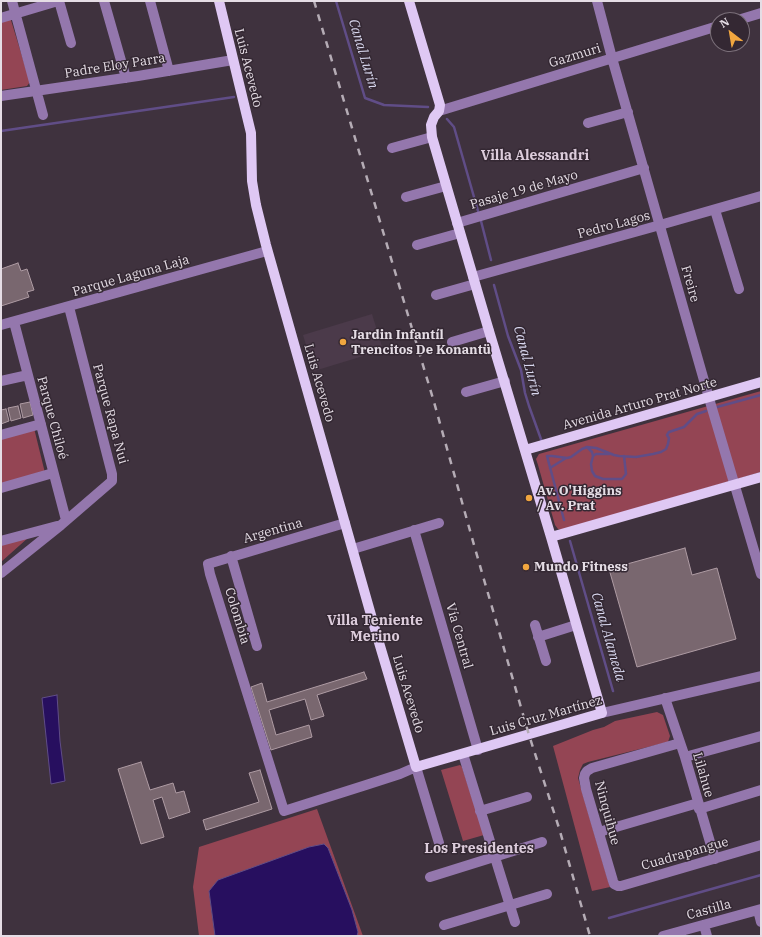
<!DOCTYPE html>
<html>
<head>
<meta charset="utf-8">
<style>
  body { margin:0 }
  #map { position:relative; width:762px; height:937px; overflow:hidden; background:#3f323e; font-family:"IBM Plex Serif",serif }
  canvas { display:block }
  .frame { position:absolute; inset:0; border:2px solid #e5dde5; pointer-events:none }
  .north { position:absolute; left:710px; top:12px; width:40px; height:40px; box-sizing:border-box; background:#342833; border:1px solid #7b707a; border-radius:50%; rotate:329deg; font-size:11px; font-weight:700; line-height:16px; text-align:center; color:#e5dde5 }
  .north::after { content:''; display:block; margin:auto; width:14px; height:18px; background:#f1a63f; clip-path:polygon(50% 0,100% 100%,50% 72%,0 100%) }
</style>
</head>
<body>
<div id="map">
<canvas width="762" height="937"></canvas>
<div class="frame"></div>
<div class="north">N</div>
</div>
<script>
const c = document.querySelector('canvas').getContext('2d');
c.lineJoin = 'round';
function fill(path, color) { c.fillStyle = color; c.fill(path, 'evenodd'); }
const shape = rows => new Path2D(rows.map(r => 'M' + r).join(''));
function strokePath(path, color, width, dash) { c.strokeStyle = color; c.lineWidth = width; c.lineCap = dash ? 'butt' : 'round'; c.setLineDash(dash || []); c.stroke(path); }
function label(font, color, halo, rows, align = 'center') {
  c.font = font + ' "IBM Plex Serif",serif'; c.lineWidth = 3; c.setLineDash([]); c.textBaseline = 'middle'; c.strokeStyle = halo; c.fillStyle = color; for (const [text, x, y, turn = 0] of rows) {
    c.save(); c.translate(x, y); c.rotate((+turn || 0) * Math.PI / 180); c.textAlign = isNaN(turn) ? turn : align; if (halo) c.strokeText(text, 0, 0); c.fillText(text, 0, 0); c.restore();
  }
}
fill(shape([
  [372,314,383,350,314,371,303,335]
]), '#4b3a4a');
fill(shape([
  [10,17,30,82,27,86,1,90,1,20],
  [761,391,761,472,562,530,558,529,555,525,538,465,536,459,539,454],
  [34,428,45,473,1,485,1,437],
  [29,537,1,562,1,545],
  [657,712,663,715,670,736,668,742,588,762,583,764,580,770,578,778,610,887,592,891,553,746,593,730,604,727,615,721],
  [460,765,462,767,484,835,463,841,441,770],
  [317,809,363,936,357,936,358,932,352,910,328,848,324,844,209,891,215,936,199,936,193,887,199,847]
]), '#944554');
const water = shape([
  [57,695,60,741,65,781,51,784,42,698,57,695],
  [324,844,328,848,352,910,358,932,357,936,215,936,209,891,218,880,309,847,324,844]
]);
fill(water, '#270f5f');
strokePath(water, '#604d87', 1);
strokePath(shape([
  [336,1,365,98,384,105,428,107],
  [447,119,454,127,478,211],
  [1,131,234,97],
  [481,221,491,260],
  [494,285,508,336,521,370,525,393,529,406,542,442],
  [717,407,761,395],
  [587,447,592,452,593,456,591,464,592,471,595,476,603,479,622,479,626,474,624,456],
  [593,456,596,454,609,454],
  [550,468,566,458],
  [564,520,547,456,552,456,567,458,571,457,582,449,587,447,596,448,614,455,619,456,636,457,653,454,661,452,666,449,668,444,669,438,667,435,669,432,684,427,697,414,706,411],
  [570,541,613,691],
  [609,918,761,875]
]), '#604d87', 2.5);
const building = shape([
  [18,263,21,271,27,269,34,290,27,292,29,297,1,306,1,269,18,263],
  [30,402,33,415,23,418,20,404,30,402],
  [18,406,21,418,11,421,8,408,18,406],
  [6,409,9,421,1,424,1,410,6,409],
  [685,548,692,575,717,568,736,639,637,667,609,569,685,548],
  [364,672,367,679,317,695,324,716,311,720,305,699,269,710,276,735,309,725,312,737,271,750,251,687,262,683,267,702,364,672],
  [141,762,150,790,173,783,176,793,184,791,190,812,169,819,162,797,153,800,164,837,141,844,118,769,141,762],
  [260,770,272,809,206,830,203,820,259,802,249,773,260,770]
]);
fill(building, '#79676f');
strokePath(building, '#ae9ba3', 1);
strokePath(shape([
  [12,1,43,115],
  [59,1,71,43],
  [104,1,126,78],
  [150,1,169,71],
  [597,1,612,58,711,405,761,574],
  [1,18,58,1],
  [738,20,761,13],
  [1,96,138,76,233,60],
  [439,111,718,26],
  [588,123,628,112],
  [392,148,432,137],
  [406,197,446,186],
  [715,210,739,289],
  [457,223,644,168],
  [417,245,460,233],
  [473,277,660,225,761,196],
  [436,295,475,284],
  [14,322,66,520],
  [1,325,267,251],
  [452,342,489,331],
  [1,381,28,375],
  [466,392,505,381],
  [1,435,41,424],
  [1,488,53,473],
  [345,523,208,564,210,574,284,811,366,785,400,774,416,767,439,843],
  [414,530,478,750],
  [1,541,57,526],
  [353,549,439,523],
  [231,556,257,646],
  [1,573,61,525,112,481,112,474,69,307],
  [535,625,546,661],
  [538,637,576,625],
  [665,698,685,757,715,859],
  [602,713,761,676],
  [680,743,592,768,587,771,585,774,584,778,586,789,613,881,614,884,618,886,621,886,761,845],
  [463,754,515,922],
  [685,757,761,736],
  [699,809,761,790],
  [480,811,527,797],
  [599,832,698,803],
  [430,877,542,842],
  [758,910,761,922],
  [444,925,547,894],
  [704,925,707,936],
  [663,936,761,909]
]), '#9477ad', 10);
strokePath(shape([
  [219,1,251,133,252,181,256,205,266,245,375,629,416,767,602,713,551,537,489,331,432,137,431,125,434,117,439,111,440,105,409,1],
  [525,450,761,382],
  [551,537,761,477]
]), '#dfc8f4', 10);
strokePath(shape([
  [314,1,434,402,474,545,529,735,559,828,590,936]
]), '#b5acb5', 2.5, [7, 7]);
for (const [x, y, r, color] of [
  [343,342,4,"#f1a63f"],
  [529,498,4,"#f1a63f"],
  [526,567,4,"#f1a63f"]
]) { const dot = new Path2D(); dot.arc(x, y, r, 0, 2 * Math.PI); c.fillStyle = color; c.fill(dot); strokePath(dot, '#342833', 1.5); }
label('13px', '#e5dde5', '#342833', [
  ["Gazmuri",575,56,-17],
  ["Padre Eloy Parra",115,66,-9],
  ["Luis Acevedo",248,68,76],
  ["Pasaje 19 de Mayo",524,190,-16],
  ["Pedro Lagos",614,225,-15],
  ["Parque Laguna Laja",131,276,-16],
  ["Freire",690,284,74],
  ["Luis Acevedo",319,383,74],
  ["Avenida Arturo Prat Norte",640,404,-16],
  ["Parque Rapa Nui",110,414,75],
  ["Parque Chiloé",52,418,75],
  ["Argentina",273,531,-16],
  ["Colombia",237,616,73],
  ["Vía Central",459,636,74],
  ["Luis Acevedo",408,694,73],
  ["Luis Cruz Martínez",546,716,-16],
  ["Lilahue",703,775,74],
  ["Ninquihue",607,813,75],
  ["Cuadrapangue",685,854,-16],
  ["Castilla",709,910,-15]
]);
label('bold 13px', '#e5dde5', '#342833', [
  ["Jardin Infantíl",351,335],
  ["Trencitos De Konantü",351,350],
  ["Av. O'Higgins",537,491],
  ["/ Av. Prat",537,506],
  ["Mundo Fitness",534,567]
], 'left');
label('italic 14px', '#d8d7ee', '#342833', [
  ["Canal Lurín",363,54,73],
  ["Canal Lurín",527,361,75],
  ["Canal Alameda",608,637,74]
]);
label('bold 14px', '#dcccdb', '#342833', [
  ["Villa Alessandri",535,156],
  ["Villa Teniente",375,621],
  ["Merino",375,637],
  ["Los Presidentes",479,849]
]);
</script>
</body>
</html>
